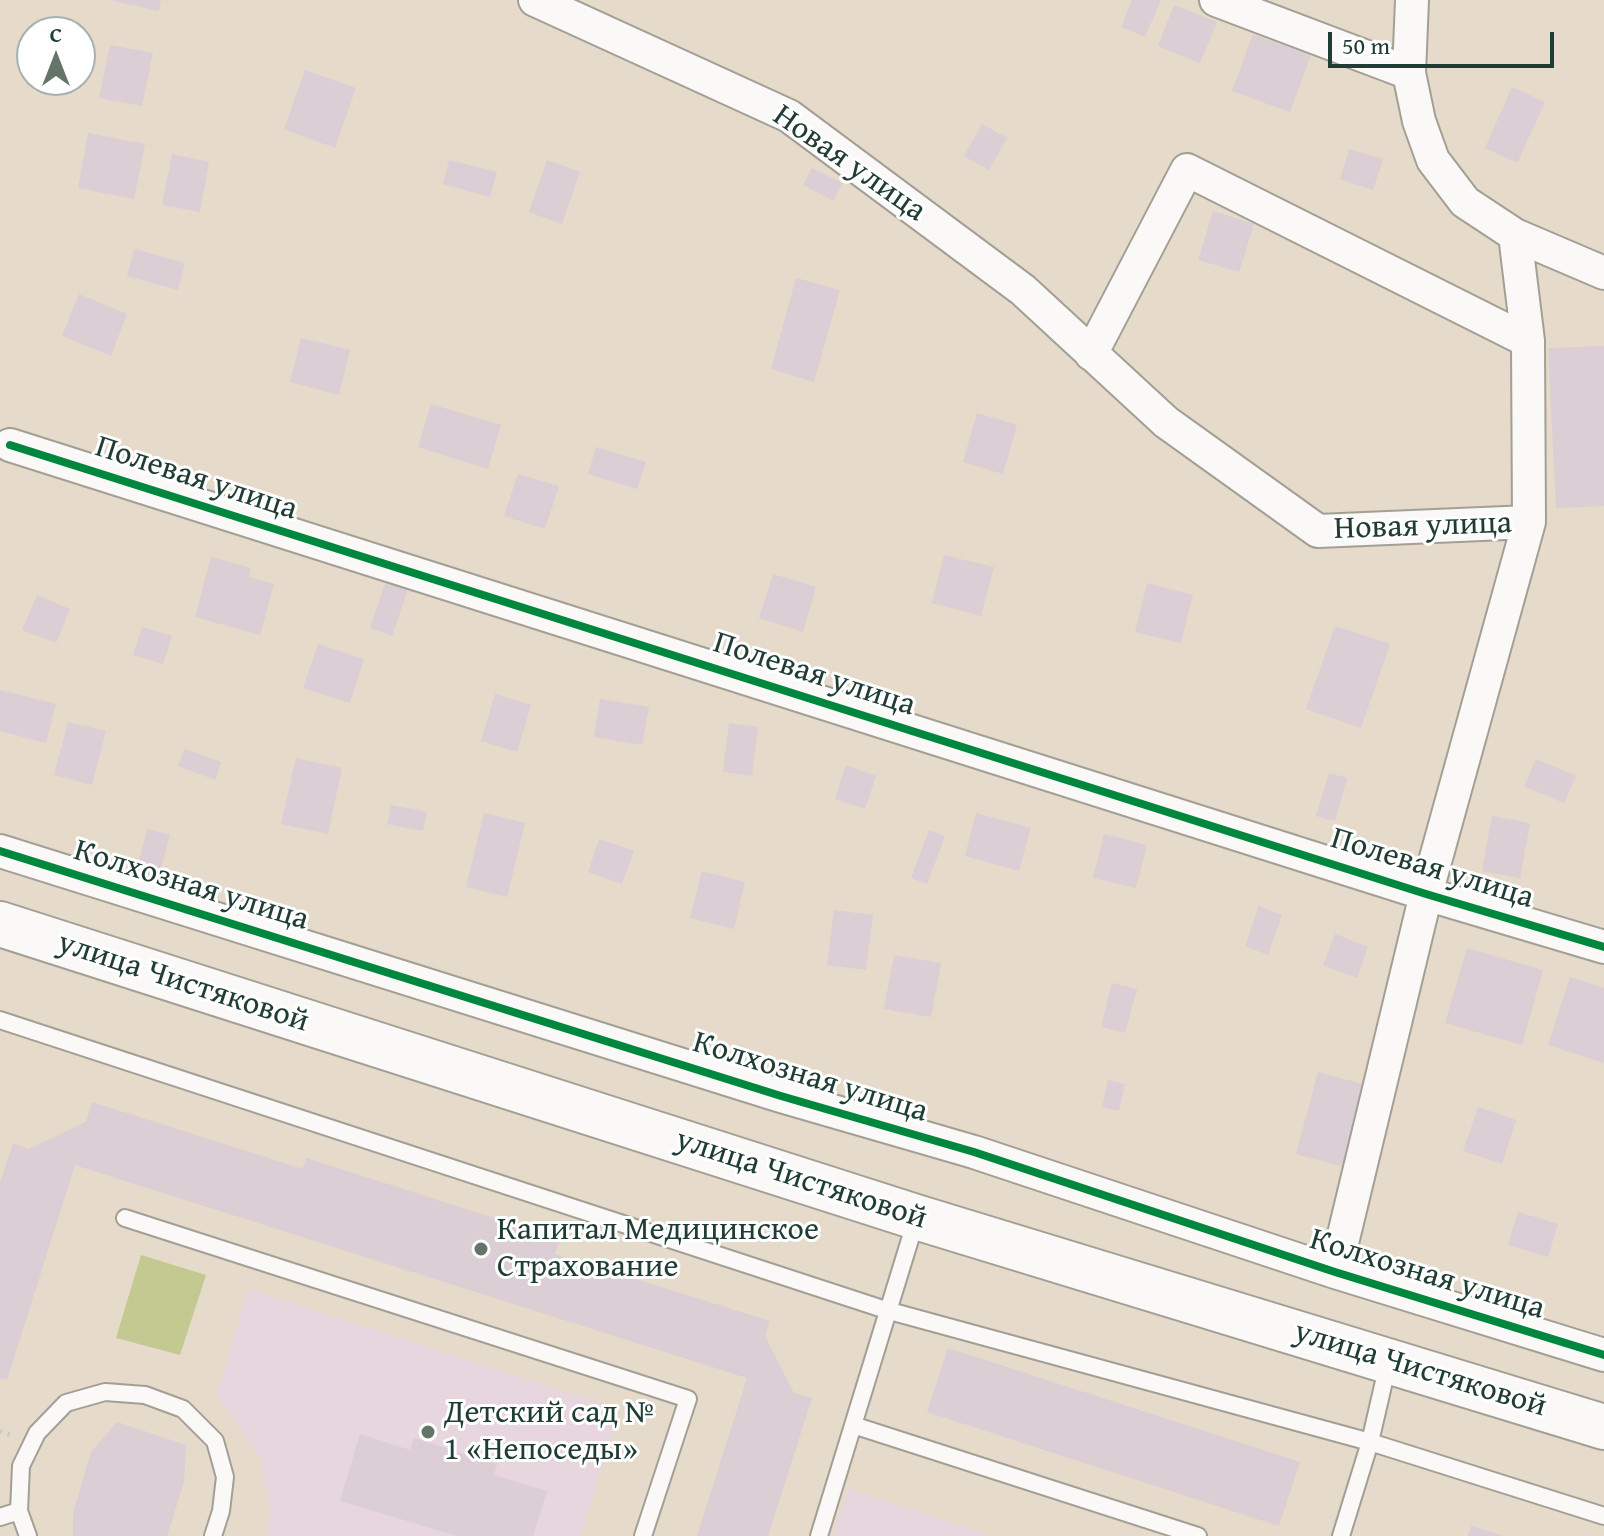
<!DOCTYPE html>
<html>
<head>
<meta charset="utf-8">
<style>
  body { margin:0 }
  #map { position:relative; width:1604px; height:1536px; overflow:hidden; background:#e6daca; font-family:"Gentium Book Plus",serif }
  canvas { display:block }
  .north { position:absolute; left:16px; top:16px; width:80px; height:80px; box-sizing:border-box; background:#fff; border:2px solid #a5b1ae; border-radius:50%; rotate:0deg; font-size:22px; font-weight:700; line-height:32px; text-align:center; color:#1f3d34 }
  .north::after { content:''; display:block; margin:auto; width:28px; height:36px; background:#657468; clip-path:polygon(50% 0,100% 100%,50% 72%,0 100%) }
  .scale { position:absolute; left:1328px; top:32px; width:226px; height:36px; box-sizing:border-box; border:4px solid #1f3d34; border-top:0; padding-left:10px; font-size:24px; line-height:28px; white-space:nowrap; color:#1f3d34; -webkit-text-stroke:6px #fff; paint-order:stroke }
</style>
</head>
<body>
<div id="map">
<canvas width="1604" height="1536"></canvas>
<div class="north">С</div>
<div class="scale">50 m</div>
</div>
<script>
const c = document.querySelector('canvas').getContext('2d');
c.lineJoin = 'round';
function fill(path, color) { c.fillStyle = color; c.fill(path, 'evenodd'); }
const shape = rows => new Path2D(rows.map(r => 'M' + r).join(''));
function strokePath(path, color, width, dash) { c.strokeStyle = color; c.lineWidth = width; c.lineCap = dash ? 'butt' : 'round'; c.setLineDash(dash || []); c.stroke(path); }
function label(font, color, halo, rows, align = 'center') {
  c.font = font + ' "Gentium Book Plus",serif'; c.lineWidth = 6; c.setLineDash([]); c.textBaseline = 'middle'; c.strokeStyle = halo; c.fillStyle = color; for (const [text, x, y, turn = 0] of rows) {
    c.save(); c.translate(x, y); c.rotate((+turn || 0) * Math.PI / 180); c.textAlign = isNaN(turn) ? turn : align; if (halo) c.strokeText(text, 0, 0); c.fillText(text, 0, 0); c.restore();
  }
}
fill(shape([
  [248,1289,620,1409,581,1536,268,1536,270,1507,259,1456,217,1395],
  [848,1489,992,1536,834,1536]
]), '#e7d6de');
fill(shape([
  [141,1255,206,1275,180,1355,116,1338]
]), '#c3ca91');
fill(shape([
  [109,0,161,0,159,11],
  [1132,0,1161,0,1145,37,1121,27],
  [1174,5,1217,22,1200,63,1158,46],
  [1253,34,1311,55,1290,112,1232,91],
  [110,45,153,53,142,106,99,98],
  [305,70,356,88,335,148,284,129],
  [1512,87,1545,102,1517,163,1485,148],
  [982,124,1007,138,989,170,964,156],
  [88,133,145,144,134,199,78,188],
  [1349,149,1383,159,1373,190,1340,179],
  [172,154,209,162,200,212,162,205],
  [449,160,497,172,490,197,443,184],
  [547,160,580,172,562,224,529,212],
  [812,168,842,183,834,201,803,185],
  [1213,211,1254,224,1239,272,1198,260],
  [134,249,185,263,178,290,127,276],
  [796,278,840,290,814,382,771,369],
  [79,294,127,314,111,356,62,336],
  [301,338,350,350,339,395,290,382],
  [1604,346,1604,506,1556,508,1548,348],
  [431,404,501,425,488,469,418,447],
  [977,413,1017,425,1003,474,963,462],
  [596,447,646,462,637,489,588,474],
  [518,474,559,486,545,529,504,516],
  [944,555,994,567,981,616,932,603],
  [211,557,251,568,249,577,274,584,260,635,195,617],
  [773,574,816,587,803,632,759,618],
  [386,581,408,589,392,636,370,628],
  [1147,583,1193,595,1181,643,1135,632],
  [37,595,70,609,56,643,22,630],
  [1335,626,1390,644,1361,728,1306,709],
  [142,627,172,636,163,664,133,655],
  [318,644,364,659,350,703,303,688],
  [0,690,56,704,46,743,0,731],
  [495,694,531,705,517,752,481,741],
  [600,699,649,707,642,745,594,737],
  [68,722,106,731,92,785,54,775],
  [729,723,758,727,752,776,723,772],
  [185,749,221,762,215,780,178,766],
  [296,758,342,768,328,834,281,824],
  [1536,759,1576,776,1564,803,1524,786],
  [846,765,876,776,865,809,835,799],
  [1329,773,1347,778,1335,821,1316,816],
  [391,805,427,812,423,831,387,824],
  [484,813,525,823,507,897,466,887],
  [976,813,1031,828,1019,871,965,856],
  [1492,816,1530,823,1520,878,1482,871],
  [147,829,170,835,160,871,138,865],
  [929,830,945,836,927,884,911,878],
  [1104,834,1147,845,1136,888,1093,878],
  [599,839,634,851,622,884,588,872],
  [702,871,745,882,734,929,690,918],
  [1259,906,1282,915,1268,955,1245,946],
  [834,910,873,915,866,970,827,965],
  [1335,934,1368,947,1357,978,1323,965],
  [1467,948,1543,970,1522,1045,1445,1023],
  [894,955,941,963,931,1017,884,1009],
  [1570,977,1604,988,1604,1063,1548,1045],
  [1112,983,1137,989,1125,1033,1101,1027],
  [1318,1072,1370,1086,1348,1168,1296,1154],
  [1108,1080,1125,1084,1119,1111,1102,1107],
  [92,1102,303,1169,306,1158,560,1239,555,1254,770,1321,765,1336,794,1393,812,1398,768,1536,697,1536,747,1378,75,1165,7,1380,0,1378,0,1183,13,1143,29,1149,86,1122],
  [1478,1107,1516,1120,1502,1164,1463,1151],
  [1518,1212,1558,1224,1548,1257,1508,1245],
  [948,1348,1300,1462,1279,1526,927,1412],
  [117,1422,186,1445,184,1482,167,1536,73,1536,73,1514,91,1452],
  [360,1434,410,1450,414,1438,497,1464,494,1475,547,1491,533,1536,457,1536,340,1501],
  [1471,1526,1502,1535,1502,1536,1468,1536]
]), '#dbced4');
const lane = shape([
  [0,1020,886,1310,1370,1442,1604,1516],
  [125,1218,688,1399,643,1536],
  [853,1425,1198,1536],
  [0,1517,19,1511],
  [28,1536,19,1511,21,1466,37,1433,66,1403,105,1392,145,1395,183,1409,215,1441,225,1477,221,1511,213,1536],
  [819,1536,916,1220],
  [1341,1536,1370,1442,1388,1364]
]);
const street = shape([
  [535,0,789,116,1023,290,1166,422,1318,531,1529,522],
  [1216,0,1409,73],
  [1412,0,1409,73,1419,121,1433,160,1465,202,1515,235,1604,273],
  [1091,354,1187,170,1528,341],
  [10,445,1426,894,1604,947],
  [0,851,781,1096,974,1152,1335,1272,1604,1355],
  [1335,1272,1426,894,1529,522,1528,341,1515,235]
]);
const secondary = shape([
  [0,924,916,1217,1604,1427]
]);
strokePath(lane, '#a29f95', 20);
strokePath(street, '#a29f95', 36);
strokePath(secondary, '#a29f95', 48);
strokePath(shape([
  [0,1431,13,1436]
]), '#c9c9c4', 5, [2, 6]);
strokePath(lane, '#fbf9f7', 16);
strokePath(street, '#fbf9f7', 32);
strokePath(secondary, '#fbf9f7', 44);
strokePath(shape([
  [10,445,1426,894,1604,947],
  [0,851,781,1096,974,1152,1335,1272,1604,1355]
]), '#00873e', 8);
for (const [x, y, r, color] of [
  [481,1249,8,"#657468"],
  [428,1432,8,"#657468"]
]) { const dot = new Path2D(); dot.arc(x, y, r, 0, 2 * Math.PI); c.fillStyle = color; c.fill(dot); strokePath(dot, '#fff', 3); }
label('32px', '#1f3d34', '#fff', [
  ["Новая улица",849,164,35],
  ["Полевая улица",196,479,18],
  ["Новая улица",1423,527,-2],
  ["Полевая улица",814,675,18],
  ["Полевая улица",1432,869,17],
  ["Колхозная улица",191,886,17],
  ["улица Чистяковой",183,983,18],
  ["Колхозная улица",810,1078,17],
  ["улица Чистяковой",801,1180,18],
  ["Колхозная улица",1427,1275,17],
  ["улица Чистяковой",1420,1370,17]
]);
label('32px', '#1f3d34', '#fff', [
  ["Капитал Медицинское",497,1231],
  ["Страхование",497,1268],
  ["Детский сад №",444,1414],
  ["1 «Непоседы»",444,1451]
], 'left');
</script>
</body>
</html>
